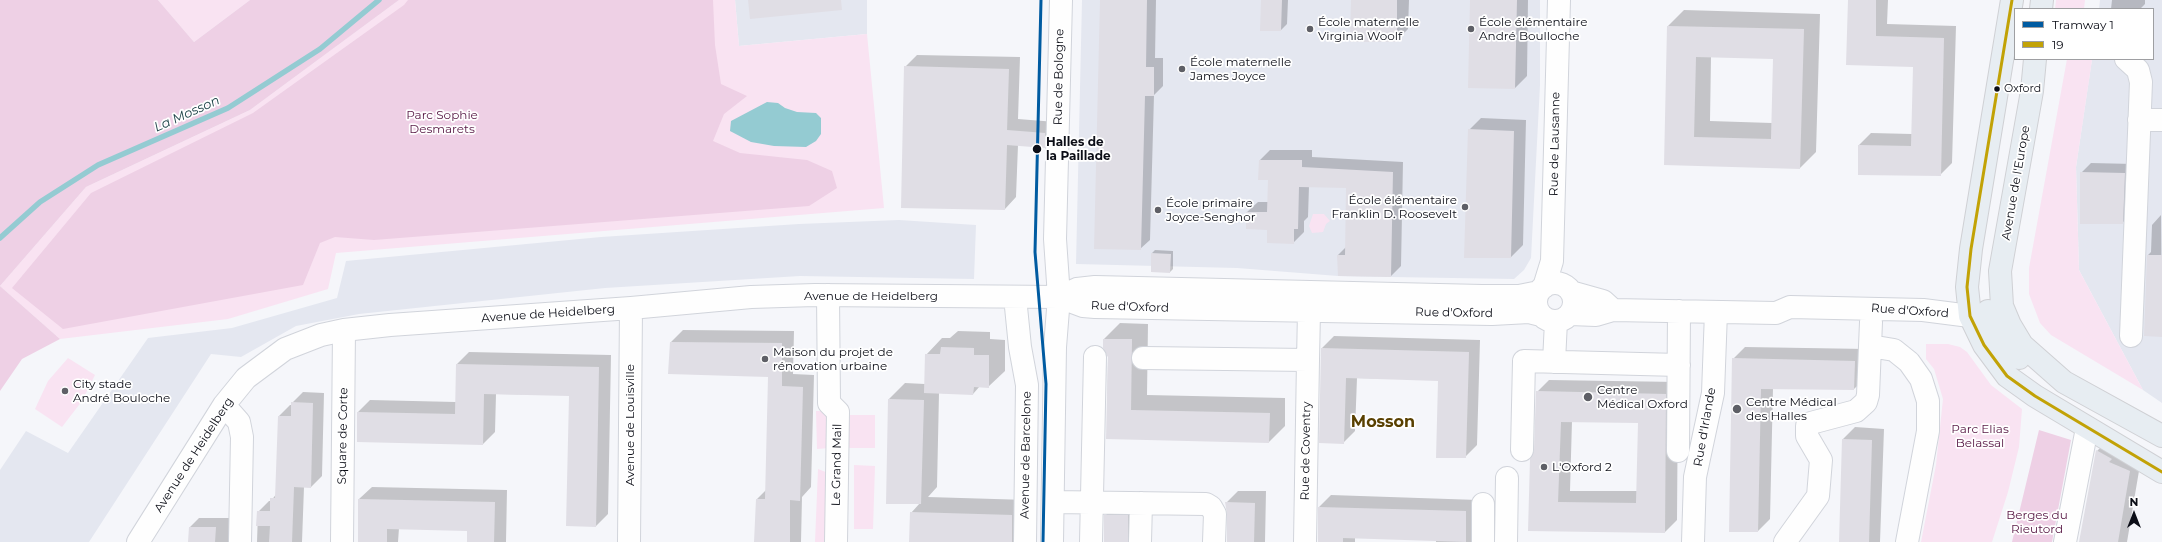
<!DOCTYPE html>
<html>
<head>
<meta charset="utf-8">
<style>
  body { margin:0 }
  #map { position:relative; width:2162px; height:542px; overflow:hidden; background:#f5f6fa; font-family:Montserrat,sans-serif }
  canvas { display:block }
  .legend { position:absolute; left:2014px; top:8px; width:140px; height:52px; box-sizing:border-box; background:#fff; border:1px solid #9e9fa2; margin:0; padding:5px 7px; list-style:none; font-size:12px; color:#0c0e17 }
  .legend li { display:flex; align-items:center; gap:8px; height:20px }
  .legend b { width:20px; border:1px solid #9e9fa2 }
  .north { position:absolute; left:2114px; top:494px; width:40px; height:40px; -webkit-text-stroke:3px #fff; paint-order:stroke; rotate:0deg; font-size:11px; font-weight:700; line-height:16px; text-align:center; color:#0c0e17 }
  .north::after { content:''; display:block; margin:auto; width:14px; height:18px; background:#0c0e17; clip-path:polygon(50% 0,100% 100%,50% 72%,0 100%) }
</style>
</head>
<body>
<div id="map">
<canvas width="2162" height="542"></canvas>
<ul class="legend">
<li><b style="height:5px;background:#005ba1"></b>Tramway 1</li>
<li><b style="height:5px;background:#c2a206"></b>19</li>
</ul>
<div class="north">N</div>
</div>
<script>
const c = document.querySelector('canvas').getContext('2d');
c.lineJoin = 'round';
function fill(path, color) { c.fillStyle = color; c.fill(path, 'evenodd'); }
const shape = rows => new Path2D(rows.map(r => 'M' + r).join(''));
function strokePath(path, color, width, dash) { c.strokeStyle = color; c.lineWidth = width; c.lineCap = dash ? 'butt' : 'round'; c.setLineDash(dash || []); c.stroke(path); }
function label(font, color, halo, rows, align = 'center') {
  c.font = font + ' Montserrat,sans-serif'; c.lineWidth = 3.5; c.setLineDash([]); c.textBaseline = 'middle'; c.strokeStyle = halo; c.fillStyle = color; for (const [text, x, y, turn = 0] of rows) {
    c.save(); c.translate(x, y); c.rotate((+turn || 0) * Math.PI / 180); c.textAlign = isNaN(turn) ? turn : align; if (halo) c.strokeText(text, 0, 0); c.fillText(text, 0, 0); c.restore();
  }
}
fill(shape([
  [735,0,867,0,867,34,739,46],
  [1082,0,1540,0,1540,85,1531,258,1524,270,1514,279,1391,277,1338,276,1237,268,1076,264],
  [2100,0,2162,0,2162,403,2143,390,2079,270,2076,167,2092,59,2153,59,2153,9,2099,9],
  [899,220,976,225,974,279,800,276,605,288,359,314,296,326,241,357,211,354,89,542,0,542,0,470,26,431,68,453,148,338,232,328,337,298,346,261,601,237,799,224]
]), '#e4e7f0');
fill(shape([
  [158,0,250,0,194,42],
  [399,0,735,0,739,46,867,34,884,208,336,253,328,289,228,319,60,339,0,286,86,187,250,110],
  [2056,0,2085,0,2084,9,2055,9],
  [2067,59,2092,60,2076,167,2079,270,2143,390,2051,335,2040,323,2029,294,2029,268],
  [1313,214,1324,214,1330,221,1326,224,1323,232,1312,233,1309,226],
  [1926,344,1948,344,1960,347,1967,352,1991,385,2022,409,2019,447,2008,492,1992,542,1921,542,1936,465,1943,399,1934,369,1926,359],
  [68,358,95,375,82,401,62,427,35,409,48,381],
  [816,411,829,411,830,448,817,449],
  [848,415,875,415,875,448,848,448],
  [854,465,875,466,873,529,854,529],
  [818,469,828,473,827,542,815,542]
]), '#f9e3f2');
fill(shape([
  [0,0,158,0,194,42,250,0,399,0,250,110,86,187,0,286,60,339,22,359,0,391],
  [408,0,713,0,715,45,721,84,747,96,724,114,713,141,740,153,807,160,832,171,837,188,809,206,374,240,335,237,320,243,303,285,63,329,12,288,91,193,253,113,404,5],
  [2039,430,2071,440,2052,542,2012,542]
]), '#eed0e5');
fill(shape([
  [767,102,778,103,785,108,797,112,816,113,821,118,821,134,816,141,806,147,774,146,751,142,730,131,731,121]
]), '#94cbd2');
fill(shape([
  [1101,0,1156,0,1155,58,1163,58,1163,86,1154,95,1150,240,1140,249],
  [1262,0,1288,0,1287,24,1281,30],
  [1352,0,1409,0,1408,29,1396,41],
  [1471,0,1528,0,1527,76,1515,88],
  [1849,0,1888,0,1887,24,1956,26,1952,163,1940,175,1859,145,1871,133,1912,134,1914,66,1847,64],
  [2112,0,2145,0,2145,4,2140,9,2111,9],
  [1684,10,1820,14,1816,152,1800,168,1665,164,1668,26],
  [1711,56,1774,58,1772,123,1710,121],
  [917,55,1020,57,1018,119,1056,122,1056,135,1044,147,1018,145,1016,197,1005,209,905,67],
  [1481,118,1526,120,1523,245,1511,257,1469,130],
  [1270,150,1312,150,1312,157,1403,162,1401,266,1391,276,1338,255,1346,247,1347,187,1309,186,1308,217,1304,221,1304,232,1293,243,1268,229,1247,212,1258,202,1269,202,1269,179,1260,160],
  [2091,163,2134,164,2132,214,2122,223,2081,173],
  [2161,215,2162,336,2145,335,2148,255,2151,252,2152,225],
  [1155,250,1173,251,1173,269,1170,272,1152,253],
  [1120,323,1148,324,1147,395,1285,398,1285,426,1269,442,1107,438,1108,357,1104,339],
  [683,330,794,331,793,374,814,375,811,487,802,497,801,542,755,542,757,499,766,490,769,376,671,342],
  [958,331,990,332,990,339,1005,340,1005,371,988,387,980,386,973,394,939,393,937,487,928,497,1028,500,1018,542,910,542,911,513,920,503,889,399,905,383,925,384,926,355,942,338,950,338],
  [1334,336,1480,340,1477,445,1465,457,1439,380,1357,378,1355,431,1343,443,1322,348],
  [1745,347,1867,349,1866,377,1854,389,1773,388,1770,519,1758,531,1733,359],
  [469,352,611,355,608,514,596,526,570,395,496,394,495,432,483,444,358,441,358,412,370,400,456,402,457,364],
  [1549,380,1678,382,1677,520,1665,532,1529,530,1535,451,1537,392],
  [1572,421,1639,422,1637,491,1570,491],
  [303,392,324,393,322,476,311,487,304,487,302,542,257,542,258,512,269,501,271,501,277,493,279,416,290,405,292,405,292,403],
  [1855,427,1884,429,1880,542,1840,542,1843,439],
  [2109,439,2141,459,2127,542,2080,542,2097,451],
  [372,487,507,490,506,542,468,542,468,530,399,528,398,542,358,542,359,499],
  [1238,491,1266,491,1265,542,1228,542,1228,514,1226,503],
  [1331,495,1478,500,1477,542,1436,542,1436,539,1355,537,1355,542,1319,542,1319,507],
  [1117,504,1140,504,1140,542,1105,542,1105,516],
  [199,518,236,518,235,542,189,542,190,527]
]), '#0003');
strokePath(shape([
  [0,238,40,202,98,165,228,108,320,49,379,0]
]), '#94cbd2', 5.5);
fill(shape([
  [748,0,841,0,842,10,750,19],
  [1100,0,1147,0,1146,67,1154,67,1154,96,1145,96,1141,250,1094,249],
  [1261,0,1282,0,1281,31,1260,31],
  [1351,0,1397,0,1397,42,1350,42],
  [1470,0,1517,0,1515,89,1468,88],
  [1848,0,1876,0,1876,36,1944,38,1941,176,1858,175,1858,145,1911,146,1913,67,1846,65],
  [1667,26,1804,29,1800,169,1664,165],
  [1696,57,1773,59,1771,139,1694,137],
  [904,66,1009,69,1007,130,1045,133,1045,148,1007,145,1005,210,901,208],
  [1468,129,1514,131,1511,258,1464,258],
  [1259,160,1302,160,1302,167,1393,172,1391,277,1338,276,1337,255,1345,255,1346,188,1299,187,1298,229,1294,229,1294,244,1267,243,1267,230,1246,229,1246,212,1267,212,1268,180,1258,180],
  [2080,172,2125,173,2123,224,2080,224],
  [1151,253,1171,254,1170,273,1151,272],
  [2147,255,2162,255,2162,337,2144,336],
  [1103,339,1132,339,1131,410,1270,413,1269,443,1106,439,1108,357,1103,348],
  [670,342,782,343,782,386,803,387,800,501,790,500,790,542,754,542,756,499,765,499,768,377,668,374],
  [941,347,974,348,974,355,989,355,989,388,974,387,973,395,924,393,925,354,940,354],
  [1321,348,1469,352,1466,458,1436,458,1438,381,1346,378,1344,444,1319,443],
  [1732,358,1855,361,1854,390,1761,389,1758,532,1729,532],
  [456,364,599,367,596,527,566,526,569,396,484,394,483,445,357,442,357,412,455,414],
  [1536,391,1666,394,1665,533,1528,531,1530,459,1534,450],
  [1561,422,1638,423,1636,503,1558,502],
  [888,399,924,400,921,504,886,504],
  [291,402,313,403,311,488,294,487,292,542,269,542,270,526,256,526,257,511,270,511,270,498,275,498,278,416,291,416],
  [1842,439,1872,440,1869,542,1839,542],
  [2096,450,2112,459,2109,462,2130,471,2118,542,2079,542],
  [358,499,495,502,494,542,467,542,467,531,387,529,387,542,358,542],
  [1225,502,1255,503,1254,542,1227,542,1227,514],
  [1318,507,1466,511,1466,542,1343,538,1343,542,1318,542],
  [910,512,1012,515,1012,542,909,542],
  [1104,515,1128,515,1128,542,1104,542],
  [189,527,216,527,215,542,188,542]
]), '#e0dee5');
const minor = shape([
  [2126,59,2138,70,2141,82,2131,336],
  [2139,120,2162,120],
  '1536 302a19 19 0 1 1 38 0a19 19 0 1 1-38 0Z',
  [1544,287,1552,261,1559,0],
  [1571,292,1603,301,1613,310],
  [828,295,829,403,838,412,836,542],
  [1015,297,1020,347,1027,385,1025,542],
  [1059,297,1077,289,1095,287,1482,296,1519,296,1539,292],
  [1570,314,1596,315,1613,310,1776,313,1790,307,1923,310,1970,316],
  [1870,346,1894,350,1909,362,1921,379,1928,401,1928,431,1907,542],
  [1143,358,1308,360,1309,311],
  [1554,362,1556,321],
  [224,405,239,422,242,437,240,542],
  [1522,450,1524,361,1679,365],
  [1678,451,1679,311],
  [1053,502,1206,504,1211,507,1215,514,1214,542],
  [138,542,224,405,246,378,285,349,321,335,344,330,390,325,631,308,751,297,815,295,1059,297,1083,306,1095,307,1492,314,1529,312,1541,315],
  [342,542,344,330],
  [629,542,631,308],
  [1052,542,1055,347,1059,297,1055,239,1061,0],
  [1091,542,1095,357],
  [1140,542,1141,503],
  [1305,542,1308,360],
  [1483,542,1483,504],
  [1506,542,1507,478],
  [1693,542,1695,477,1713,393,1716,312],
  [1785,542,1818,496,1821,460,1807,436,1807,426,1811,423,1856,411,1866,402,1868,395,1871,322],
  [2065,542,2087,428]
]);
const major = shape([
  [2012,0,1971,249,1967,287,1970,316,1984,345,2007,376,2035,396,2162,472],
  [2041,9,2042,0],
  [2035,59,2032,91,2000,271,2002,306,2010,325,2022,345,2064,382,2162,436],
  [1988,311,1996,332,2012,353,2019,358]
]);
strokePath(minor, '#d1d4db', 24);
strokePath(major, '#cfd0d4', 24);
strokePath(minor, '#fefefe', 22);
strokePath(major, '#e7edf2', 22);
strokePath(shape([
  [2012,0,1971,249,1967,287,1970,316,1984,345,2007,376,2035,396,2162,472]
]), '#c2a206', 3);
strokePath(shape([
  [1041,0,1035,252,1046,384,1043,542]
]), '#005ba1', 3);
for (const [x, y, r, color] of [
  [1310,29,4,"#5e5f66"],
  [1471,29,4,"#5e5f66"],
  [1182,69,4,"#5e5f66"],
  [1997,89,3.5,"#0c0e17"],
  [1037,149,5,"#0c0e17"],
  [1465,207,4,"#5e5f66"],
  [1158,210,4,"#5e5f66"],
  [765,359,4,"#5e5f66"],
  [65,391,4,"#5e5f66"],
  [1588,397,5,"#5e5f66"],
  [1737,409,5,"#5e5f66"],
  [1544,467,4,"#5e5f66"]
]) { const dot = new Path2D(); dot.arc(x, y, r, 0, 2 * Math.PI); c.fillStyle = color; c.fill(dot); strokePath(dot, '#fff', 1.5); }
label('11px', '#0c0e17', '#fff', [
  ["Oxford",2004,89]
], 'left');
label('12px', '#0c0e17', '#fff', [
  ["École maternelle",1318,22],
  ["Virginia Woolf",1318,36],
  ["École élémentaire",1479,22],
  ["André Boulloche",1479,36],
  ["École maternelle",1190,62],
  ["James Joyce",1190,76],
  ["École élémentaire",1457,200,"right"],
  ["Franklin D. Roosevelt",1457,214,"right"],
  ["École primaire",1166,203],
  ["Joyce-Senghor",1166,217],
  ["Maison du projet de",773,352],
  ["rénovation urbaine",773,366],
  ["City stade",73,384],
  ["André Bouloche",73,398],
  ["Centre",1597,390],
  ["Médical Oxford",1597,404],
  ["Centre Médical",1746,402],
  ["des Halles",1746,416],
  ["L'Oxford 2",1552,467]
], 'left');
label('12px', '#0c0e17', '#fff', [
  ["Rue de Bologne",1059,77,-89],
  ["Rue de Lausanne",1555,144,-89],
  ["Avenue de l'Europe",2016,183,-80],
  ["Avenue de Heidelberg",871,296],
  ["Rue d'Oxford",1130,307,2],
  ["Rue d'Oxford",1910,311,4],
  ["Rue d'Oxford",1454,313,1],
  ["Avenue de Heidelberg",548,314,-4],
  ["Avenue de Louisville",630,425,-90],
  ["Rue d'Irlande",1705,427,-80],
  ["Square de Corte",343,436,-89],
  ["Rue de Coventry",1306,451,-89],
  ["Avenue de Heidelberg",194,455,-57],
  ["Avenue de Barcelone",1026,455,-89],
  ["Le Grand Mail",837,465,-89]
]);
label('12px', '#561643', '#fff', [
  ["Parc Sophie",442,115],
  ["Desmarets",442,129],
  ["Parc Elias",1980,429],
  ["Belassal",1980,443],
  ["Berges du",2037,515],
  ["Rieutord",2037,529]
]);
label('bold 12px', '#0c0e17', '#fff', [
  ["Halles de",1046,142],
  ["la Paillade",1046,156]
], 'left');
label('italic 13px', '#20454a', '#fff', [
  ["La Mosson",187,114,-24]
]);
label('bold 16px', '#594000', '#fff', [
  ["Mosson",1383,422]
]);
</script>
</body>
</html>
